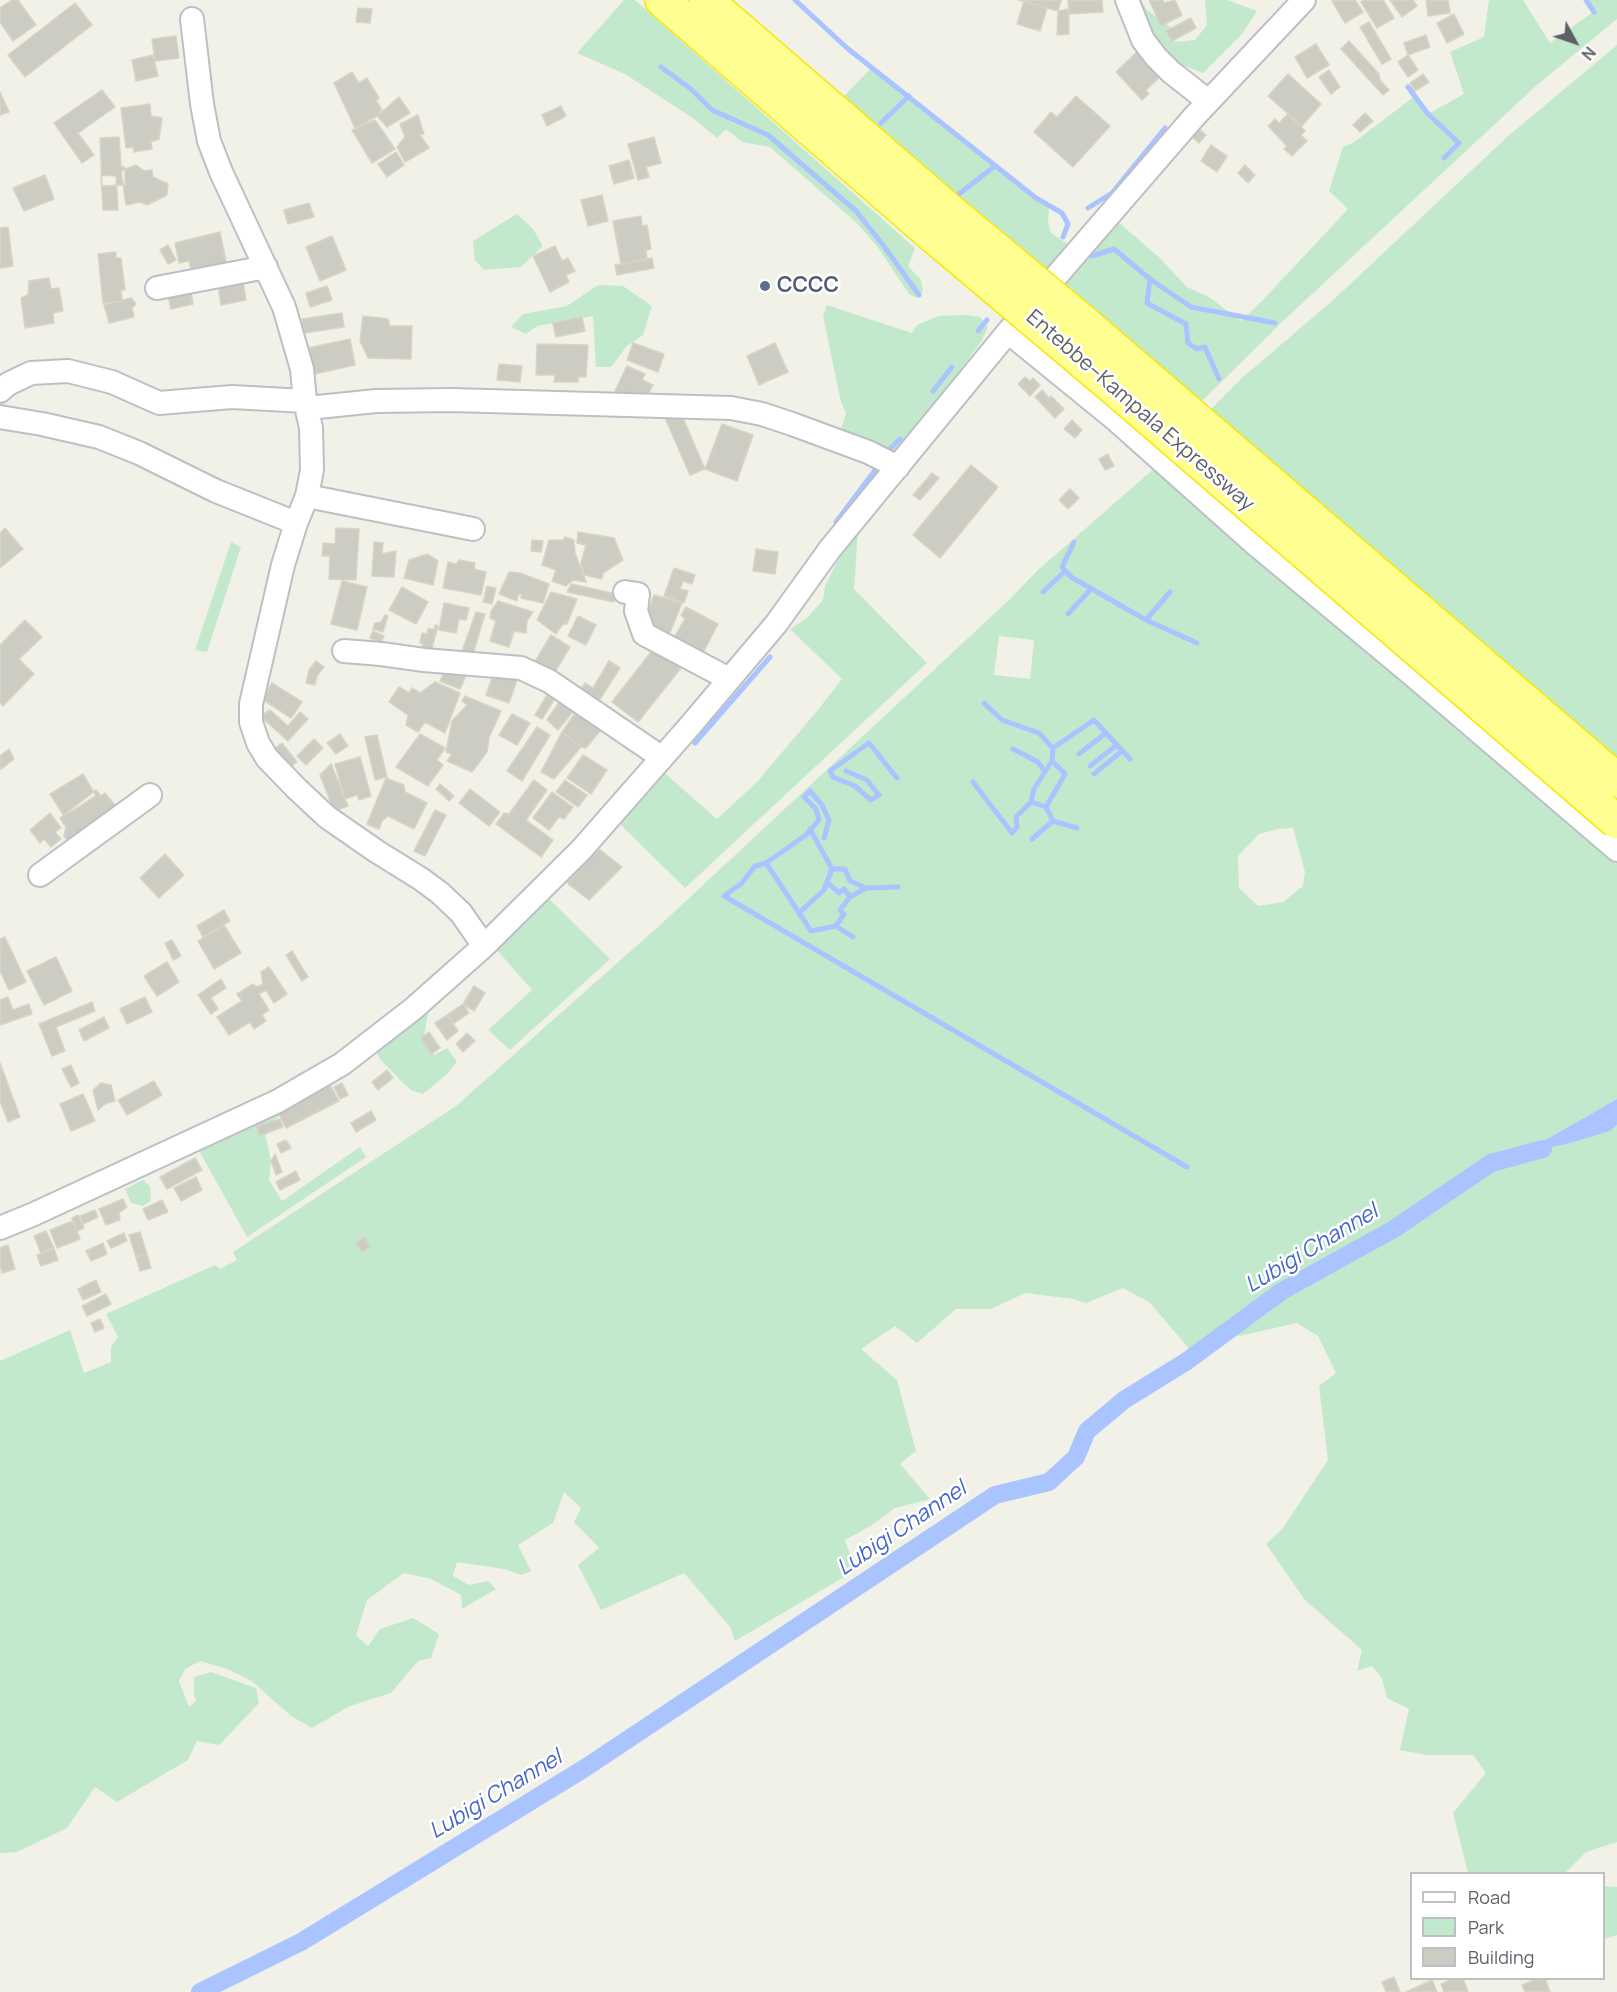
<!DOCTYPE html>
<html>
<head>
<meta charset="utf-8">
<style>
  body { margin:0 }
  #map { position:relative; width:1617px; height:1992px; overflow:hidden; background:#f1f1e7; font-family:Manrope,sans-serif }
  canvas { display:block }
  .legend { position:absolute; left:1410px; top:1872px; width:195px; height:108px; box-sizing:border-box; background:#fff; border:2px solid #bfbfc3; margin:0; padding:8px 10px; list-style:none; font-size:18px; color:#5e6068 }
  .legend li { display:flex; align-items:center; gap:12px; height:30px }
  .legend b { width:30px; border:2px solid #bfbfc3 }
  .north { position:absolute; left:1545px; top:12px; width:60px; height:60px; -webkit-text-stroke:4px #fff; paint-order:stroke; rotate:130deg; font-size:16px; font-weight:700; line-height:24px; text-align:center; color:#5e6068 }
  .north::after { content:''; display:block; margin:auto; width:21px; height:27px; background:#5e6068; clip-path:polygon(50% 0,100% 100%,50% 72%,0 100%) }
</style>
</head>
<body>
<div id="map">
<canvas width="1617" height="1992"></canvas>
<ul class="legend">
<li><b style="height:8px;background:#fff"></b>Road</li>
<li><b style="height:16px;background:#c3e9cd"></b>Park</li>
<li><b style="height:16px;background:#ccccc3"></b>Building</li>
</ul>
<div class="north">N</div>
</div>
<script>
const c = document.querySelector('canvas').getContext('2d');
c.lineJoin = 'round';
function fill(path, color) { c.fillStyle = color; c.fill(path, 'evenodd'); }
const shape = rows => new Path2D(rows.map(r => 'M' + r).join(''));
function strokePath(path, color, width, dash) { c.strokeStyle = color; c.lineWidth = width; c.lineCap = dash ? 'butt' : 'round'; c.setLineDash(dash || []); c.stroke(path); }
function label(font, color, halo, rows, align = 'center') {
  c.font = font + ' Manrope,sans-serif'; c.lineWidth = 5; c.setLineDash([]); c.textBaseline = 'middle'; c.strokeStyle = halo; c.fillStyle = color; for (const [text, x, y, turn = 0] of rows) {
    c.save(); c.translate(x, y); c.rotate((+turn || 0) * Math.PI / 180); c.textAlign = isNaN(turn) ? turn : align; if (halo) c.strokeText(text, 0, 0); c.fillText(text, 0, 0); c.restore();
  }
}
fill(shape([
  [624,0,635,0,915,248,908,266,921,280,923,291,916,298,909,294,879,249,859,225,770,147,742,142,726,129,717,138,694,119,625,74,577,53],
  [1141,0,1147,10,1173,29,1175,42,1195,40,1207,25,1205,0,1227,0,1257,11,1242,34,1203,73,1177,63,1145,38,1136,1],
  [1489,0,1523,0,1550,43,1593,12,1586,0,1617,0,1617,19,1537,85,1281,323,1201,402,1064,286,1084,256,1117,221,1159,257,1187,287,1209,297,1241,321,1263,300,1348,209,1329,191,1343,147,1353,143,1415,96,1428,114,1464,94,1450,52,1484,37],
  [1617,45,1617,763,1209,411,1242,378,1331,302,1506,138],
  [872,67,1049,209,1048,221,1051,233,1069,245,1045,270,961,200,844,96],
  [517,214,533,229,543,246,521,267,484,270,475,260,473,241],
  [598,285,623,286,652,306,643,335,627,346,611,367,596,367,593,316,537,326,526,334,511,327,523,314,567,306],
  [827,305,912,333,917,325,939,316,966,315,980,317,988,327,982,340,899,455,840,432,846,413,841,402,823,316],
  [1157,466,1617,862,1617,1099,1521,1154,1571,1143,1610,1131,1617,1125,1617,1842,1586,1852,1565,1873,1468,1873,1453,1813,1486,1773,1473,1755,1427,1755,1400,1750,1409,1709,1387,1698,1382,1678,1372,1666,1357,1671,1362,1650,1305,1600,1266,1544,1283,1528,1328,1460,1319,1386,1336,1373,1318,1336,1297,1323,1239,1336,1230,1329,1191,1358,1187,1346,1149,1302,1123,1288,1086,1303,1073,1299,1025,1293,991,1309,956,1309,917,1343,895,1326,861,1349,897,1380,916,1451,900,1464,930,1499,895,1508,872,1525,845,1540,856,1570,735,1641,730,1627,684,1573,601,1610,578,1565,599,1548,574,1522,581,1508,564,1492,553,1523,518,1545,531,1571,522,1575,504,1569,457,1562,453,1576,469,1585,488,1581,496,1589,462,1609,461,1595,431,1579,404,1573,367,1600,356,1635,368,1646,380,1629,413,1618,439,1634,431,1658,418,1661,391,1693,350,1706,312,1728,291,1716,253,1682,230,1670,200,1661,185,1669,179,1681,189,1707,196,1701,194,1694,194,1677,211,1672,256,1688,259,1703,219,1745,197,1741,188,1760,117,1802,95,1787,67,1828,17,1852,0,1853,0,1361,70,1330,84,1373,111,1362,111,1347,118,1337,106,1314,215,1265,220,1269,237,1260,233,1252,456,1106,659,926,1009,600,1037,571],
  [999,636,1034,640,1030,679,994,675],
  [1293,828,1305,872,1303,886,1283,902,1258,906,1239,888,1238,856,1259,834,1278,829],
  [858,530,854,589,927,663,685,888,617,821,661,770,717,819,757,782,817,711,842,679,790,629,808,617,823,600,825,586,839,558],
  [231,542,241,547,207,652,195,650],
  [548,898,610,959,510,1050,488,1030,532,990,496,949],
  [428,1014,423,1041,434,1055,447,1048,457,1062,447,1074,423,1094,411,1090,400,1080,380,1059,374,1048,410,1016],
  [281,1109,281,1115,264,1128,271,1161,269,1180,282,1201,360,1147,366,1157,247,1237,197,1147,239,1127,241,1131,250,1118],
  [143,1180,150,1186,151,1201,143,1206,131,1203,125,1189],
  [1604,1886,1617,1887,1617,1935,1604,1939]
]), '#c3e9cd');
fill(shape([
  [1617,1099,1617,1125,1610,1131,1571,1143,1519,1155]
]), '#a9c4ff');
strokePath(shape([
  [795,0,847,48,1036,198,1062,213,1068,224,1063,237],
  [1586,0,1594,12],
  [661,67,691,89,712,110,768,135,856,211,883,245,919,295],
  [1408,87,1428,114,1459,143,1444,158],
  [881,123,909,96],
  [959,194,995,166],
  [1088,208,1112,193,1165,128],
  [1092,256,1114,249,1150,279,1191,307,1275,323],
  [1150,279,1147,303,1186,324,1188,343,1197,349,1205,347,1219,379],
  [978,331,987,320],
  [933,391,952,367],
  [888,451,900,439],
  [836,522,879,465],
  [1074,542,1062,567,1071,577,1146,620,1197,643],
  [1043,592,1065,571],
  [1068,614,1091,589],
  [1146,620,1170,592],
  [984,703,1002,720,1039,733,1053,748,1052,761,1065,774,1046,807,1053,821,1077,828],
  [695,743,770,657],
  [1053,748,1094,720,1130,759],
  [1013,749,1038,762,1045,772],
  [1079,754,1106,733],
  [1090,766,1117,745],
  [846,771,867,780,879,795,871,800,855,786,833,777,830,771,869,743,897,778],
  [1094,774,1122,751],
  [973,782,1012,833,1017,827,1016,817,1031,802],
  [1046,807,1031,802,1034,789,1052,761],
  [824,838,829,820,822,805,810,791,804,797,816,809,819,820,806,835,766,863,755,866,742,883,724,896,1187,1167],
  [1032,839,1053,821],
  [766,863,811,931,836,926,853,937],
  [832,869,845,869,850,881,866,888,898,887],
  [827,882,839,893,844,889,850,897],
  [800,912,824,890,832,869,810,829],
  [836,926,844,914,840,910,850,897,866,888]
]), '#a9c4ff', 5);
strokePath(shape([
  [200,1992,301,1942,585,1768,995,1495,1049,1482,1076,1457,1087,1431,1124,1400,1187,1361,1282,1291,1394,1229,1491,1163,1543,1149]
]), '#a9c4ff', 18);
const building = shape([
  [12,0,18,0,36,25,13,41,0,22,0,8,12,0],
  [1019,0,1061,0,1058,11,1019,0],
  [1068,0,1102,0,1103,12,1069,14,1068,0],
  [1149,0,1163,0,1164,3,1175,0,1182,15,1161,26,1149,0],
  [1355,0,1363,12,1345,23,1332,1,1355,0],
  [1364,0,1383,0,1394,18,1377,28,1361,2,1364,0],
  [1390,0,1413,0,1417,6,1402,17,1390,0],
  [1426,0,1448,0,1450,13,1428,16,1426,0],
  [1024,1,1047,8,1040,31,1017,24,1024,1],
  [75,3,92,25,25,77,8,55,75,3],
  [358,8,372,9,370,23,356,22,358,8],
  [1069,9,1069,34,1057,35,1058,11,1069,9],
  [1454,14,1464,34,1447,43,1437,23,1454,14],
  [1191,18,1196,28,1172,41,1166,31,1191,18],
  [1369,22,1391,59,1382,64,1360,27,1369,22],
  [1426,35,1430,47,1408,55,1404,43,1426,35],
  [176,36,179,58,155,61,152,39,176,36],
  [1349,41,1379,74,1380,80,1389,90,1383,95,1341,49,1349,41],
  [1316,44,1329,65,1307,78,1295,57,1316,44],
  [1141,48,1164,73,1146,90,1149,94,1142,100,1116,72,1141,48],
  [153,55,158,76,136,81,132,60,153,55],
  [1408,55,1418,70,1408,77,1398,62,1408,55],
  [1329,70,1340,87,1331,94,1319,77,1329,70],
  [352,72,359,83,367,78,379,98,376,100,382,110,377,116,355,128,334,83,352,72],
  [1288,74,1321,104,1302,126,1268,96,1288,74],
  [1423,74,1429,82,1415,91,1410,83,1423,74],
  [102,90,115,107,78,133,94,155,82,163,54,123,102,90],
  [0,92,9,112,0,115,0,92],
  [1076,96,1110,126,1073,167,1034,132,1051,112,1057,117,1076,96],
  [399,97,410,113,387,127,377,116,399,97],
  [150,104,151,116,162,118,159,139,151,142,152,149,134,152,133,147,126,148,121,108,150,104],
  [561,106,566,116,547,126,542,115,561,106],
  [1365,113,1373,121,1360,132,1353,125,1365,113],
  [1288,114,1305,131,1301,135,1307,141,1292,156,1284,149,1287,146,1268,126,1275,119,1279,123,1288,114],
  [418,115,424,134,420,135,429,148,405,162,397,147,405,137,400,124,418,115],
  [375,120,395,149,372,163,352,130,375,120],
  [1198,128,1206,135,1199,143,1191,136,1198,128],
  [119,137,121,166,125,168,125,185,102,186,100,138,119,137],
  [654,137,661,163,646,167,649,177,638,180,628,144,654,137],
  [1211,145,1227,156,1217,172,1201,161,1211,145],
  [396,152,404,165,387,177,378,164,396,152],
  [629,160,634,178,614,184,609,166,629,160],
  [136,165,144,171,152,170,153,177,168,184,167,195,147,205,140,202,126,205,121,171,136,165],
  [1245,165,1255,175,1248,183,1238,173,1245,165],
  [45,175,54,199,24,211,13,188,45,175],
  [101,175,116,176,118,210,103,210,101,175],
  [602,195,608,221,588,226,581,200,602,195],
  [309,203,314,217,288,224,284,210,309,203],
  [641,216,642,226,647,225,651,249,646,250,647,259,621,264,613,221,641,216],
  [8,227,13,266,0,268,0,228,8,227],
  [220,232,227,266,193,278,189,261,179,263,175,243,220,232],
  [332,236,346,270,320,281,306,247,332,236],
  [168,245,176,260,168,264,160,250,168,245],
  [555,246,562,261,568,258,575,271,566,275,569,282,550,292,533,256,555,246],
  [116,252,116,258,121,258,125,290,121,290,122,301,103,303,98,254,116,252],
  [652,258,654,268,617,275,615,265,652,258],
  [49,278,51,289,59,288,63,311,53,313,54,323,25,328,21,298,28,295,29,281,49,278],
  [243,281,246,300,221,305,218,285,243,281],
  [327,286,332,300,310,307,306,293,327,286],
  [190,287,193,304,171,309,167,291,190,287],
  [131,298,136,304,132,308,134,317,109,323,104,305,131,298],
  [342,313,344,327,304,333,302,319,342,313],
  [363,316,388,319,390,326,412,326,411,359,368,358,360,341,363,316],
  [582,317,585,331,556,337,553,323,582,317],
  [350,339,355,365,314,374,308,348,350,339],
  [633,343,664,354,658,372,627,360,633,343],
  [775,343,788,372,759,385,747,356,775,343],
  [537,344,588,345,586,377,578,377,578,382,554,382,555,375,536,375,537,344],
  [499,364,522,366,520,382,497,380,499,364],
  [627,366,645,374,642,380,653,385,646,398,634,393,632,399,615,391,627,366],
  [1025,377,1030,381,1033,378,1040,385,1030,396,1018,384,1025,377],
  [1042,390,1049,398,1051,396,1064,409,1055,418,1035,397,1042,390],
  [680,411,705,469,690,475,665,418,680,411],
  [1072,420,1082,430,1075,438,1064,429,1072,420],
  [722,424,753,435,737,481,705,469,722,424],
  [1108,454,1114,466,1105,470,1099,459,1108,454],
  [971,465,998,487,940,558,913,535,971,465],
  [932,473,939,478,920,500,913,495,932,473],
  [1070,489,1079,498,1068,509,1059,500,1070,489],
  [5,528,23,549,0,568,0,533,5,528],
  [336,528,359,529,356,580,329,579,330,556,322,556,323,543,335,544,336,528],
  [578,532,614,538,623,560,603,573,602,579,584,575,581,563,586,545,577,543,578,532],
  [565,537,574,540,575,553,586,582,573,580,566,586,552,581,556,570,542,565,549,540,563,540,565,537],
  [532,540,543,541,541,552,531,551,532,540],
  [374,542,383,543,382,554,396,551,394,577,372,576,374,542],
  [756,549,778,552,775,574,753,571,756,549],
  [427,554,438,561,433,585,404,578,409,560,427,554],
  [459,560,475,563,474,569,486,572,481,595,443,588,448,562,456,564,459,560],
  [674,568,695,575,692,584,683,581,680,589,688,591,684,603,664,596,674,568],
  [509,572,520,573,549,584,543,603,521,598,522,594,518,595,517,601,499,594,509,572],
  [342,581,367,587,357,630,331,624,342,581],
  [571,584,616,594,614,602,567,592,571,584],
  [487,586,496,588,492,604,483,602,487,586],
  [402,587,428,602,416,624,389,610,402,587],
  [551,592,577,599,567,624,563,624,556,634,537,620,551,592],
  [654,595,682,603,669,635,645,620,654,595],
  [498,601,533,612,527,621,526,633,514,631,509,647,490,641,496,621,490,618,491,611,498,601],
  [444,603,469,608,466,620,459,619,456,633,439,630,444,603],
  [686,607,718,624,702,655,673,639,685,619,681,615,686,607],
  [476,612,485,614,472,657,460,657,476,612],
  [385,615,388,616,383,632,373,629,375,623,381,622,385,615],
  [578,616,596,625,586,645,568,636,578,616],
  [25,620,42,637,19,659,34,674,3,706,0,703,0,645,25,620],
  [435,625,438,626,431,651,422,648,423,644,420,643,422,633,427,634,428,629,435,629,435,625],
  [373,631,384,636,381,643,370,638,373,631],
  [551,635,570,647,552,677,533,665,551,635],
  [655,647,681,668,638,722,612,702,655,647],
  [316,661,324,667,317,676,315,685,306,683,309,670,316,661],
  [609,661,620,668,597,704,578,693,585,683,593,688,609,661],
  [445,670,466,676,460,689,440,681,445,670],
  [495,670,518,677,509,703,486,695,495,670],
  [435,682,460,693,445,733,425,722,418,732,406,725,408,715,389,702,399,687,409,693,412,688,420,693,435,682],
  [272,683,302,702,291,718,262,699,272,683],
  [547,695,554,700,542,719,535,715,547,695],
  [465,696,501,711,489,738,487,752,472,772,447,761,452,754,446,752,452,721,467,705,462,701,465,696],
  [560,701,575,709,558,730,547,720,560,701],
  [578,709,605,725,586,748,581,747,562,732,578,709],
  [270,710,288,726,300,712,308,719,288,741,260,716,270,710],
  [512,714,530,723,517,745,499,735,512,714],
  [537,727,550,735,522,781,507,771,537,727],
  [562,732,581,747,554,779,541,772,562,732],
  [340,734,348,746,336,754,327,743,340,734],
  [420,734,445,748,437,760,443,765,428,786,396,767,420,734],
  [377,735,387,777,375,780,365,737,377,735],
  [314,739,323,748,306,765,297,756,314,739],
  [282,743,297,762,286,770,272,751,282,743],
  [9,749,14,759,0,770,0,756,9,749],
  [583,755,607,770,591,794,567,778,583,755],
  [360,757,371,796,359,800,357,795,345,799,335,764,360,757],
  [331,764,348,806,334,811,320,775,331,764],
  [83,774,96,796,64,816,50,794,83,774],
  [386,778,404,785,405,792,427,803,414,829,388,816,382,821,379,829,367,824,386,778],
  [534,780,547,790,526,820,553,840,541,857,496,824,504,813,509,814,534,780],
  [565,780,587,795,578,807,556,792,565,780],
  [440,784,454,796,449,801,436,789,440,784],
  [470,789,500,812,489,826,459,803,470,789],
  [96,790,101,796,105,793,115,805,84,829,90,837,74,849,64,836,66,827,60,818,96,790],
  [552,792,573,807,564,819,559,817,549,830,533,818,552,792],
  [435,810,446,815,425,856,414,851,435,810],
  [50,813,61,828,55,832,61,839,51,847,44,839,40,843,30,830,50,813],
  [599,849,622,867,589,900,567,883,599,849],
  [165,854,184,875,159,898,140,878,165,854],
  [224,910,230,921,203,937,197,926,224,910],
  [224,925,241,953,214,969,198,941,224,925],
  [5,937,26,982,9,990,0,971,0,939,5,937],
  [172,940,181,956,173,960,165,943,172,940],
  [292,951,308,977,302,981,286,955,292,951],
  [56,957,72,991,44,1005,27,971,56,957],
  [167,962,179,982,157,996,144,976,167,962],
  [269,967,287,994,274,1003,266,990,259,994,269,1010,262,1015,266,1021,254,1029,250,1022,229,1035,217,1017,242,1001,237,994,253,984,257,987,263,984,261,972,269,967],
  [221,979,226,988,211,998,218,1009,211,1014,198,995,221,979],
  [474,986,485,993,474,1011,463,1004,474,986],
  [8,997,13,1010,29,1004,32,1014,0,1025,0,1000,8,997],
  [145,997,152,1012,127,1024,120,1009,145,997],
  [92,1002,95,1011,56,1027,65,1051,52,1056,39,1024,92,1002],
  [463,1004,469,1013,453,1024,447,1015,463,1004],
  [447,1015,458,1031,447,1040,435,1023,447,1015],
  [104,1017,109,1028,84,1041,79,1030,104,1017],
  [429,1032,440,1048,431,1054,421,1038,429,1032],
  [467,1033,475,1041,463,1052,456,1044,467,1033],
  [0,1063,20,1117,8,1122,0,1101,0,1063],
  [71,1065,79,1083,71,1087,62,1069,71,1065],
  [387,1070,393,1078,378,1090,372,1082,387,1070],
  [154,1081,162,1095,127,1115,118,1100,154,1081],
  [101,1083,111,1085,115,1101,105,1104,98,1110,93,1090,101,1083],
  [342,1083,348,1095,340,1099,334,1087,342,1083],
  [330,1085,339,1101,286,1128,277,1110,330,1085],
  [83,1094,95,1121,71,1131,60,1104,83,1094],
  [371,1111,376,1120,356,1132,351,1123,371,1111],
  [280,1119,283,1127,259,1136,257,1126,280,1119],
  [286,1140,291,1148,281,1153,277,1144,286,1140],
  [275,1154,282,1172,276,1175,271,1161,275,1154],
  [195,1158,202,1170,167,1189,160,1177,195,1158],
  [296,1171,300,1180,280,1190,276,1182,296,1171],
  [196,1177,202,1190,181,1201,174,1188,196,1177],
  [123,1199,127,1207,119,1213,120,1220,106,1225,99,1209,123,1199],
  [162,1200,168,1212,148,1220,143,1209,162,1200],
  [95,1210,98,1217,83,1224,80,1216,95,1210],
  [78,1215,84,1228,77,1231,72,1218,78,1215],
  [73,1221,80,1239,57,1248,50,1230,73,1221],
  [46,1231,54,1248,41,1253,34,1236,46,1231],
  [140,1232,147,1254,136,1257,129,1235,140,1232],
  [124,1233,127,1241,111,1248,107,1241,124,1233],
  [364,1237,370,1246,362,1252,356,1243,364,1237],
  [103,1243,107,1254,91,1261,86,1251,103,1243],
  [8,1245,15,1269,2,1273,0,1265,0,1248,8,1245],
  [54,1249,58,1260,41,1266,37,1255,54,1249],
  [147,1254,151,1268,140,1271,136,1257,147,1254],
  [96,1280,101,1292,83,1300,78,1289,96,1280],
  [106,1294,111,1304,87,1316,82,1306,106,1294],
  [100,1319,104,1328,95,1332,91,1323,100,1319],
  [1394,1977,1400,1992,1386,1992,1382,1982,1394,1977],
  [1455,1978,1463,1978,1468,1992,1444,1992,1441,1984,1455,1978],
  [1539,1978,1545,1978,1550,1992,1525,1992,1522,1985,1539,1978],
  [1432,1980,1437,1992,1406,1992,1432,1980]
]);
fill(building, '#ccccc3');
strokePath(building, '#d6d5c5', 1.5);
const minor = shape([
  [1127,0,1143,40,1156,57,1171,72,1208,101],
  [192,19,202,104,209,141,221,172,284,307,302,369,305,401,311,428,312,470,307,496,296,523,283,565,251,704,251,722,258,743,267,758,297,789,327,817,376,851,421,879,440,893,461,913,484,946],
  [157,288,266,267],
  [1008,332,1116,420,1254,543,1415,677,1617,850],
  [0,391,8,384,31,373,68,371,112,382,159,403,232,397,305,401],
  [308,408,376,401,452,400,731,408,762,414,792,424,868,452,898,467],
  [0,417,42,424,99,437,139,453,216,491,296,523],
  [307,496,473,529],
  [625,592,638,594,636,611,644,634,729,679],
  [344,651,381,654,424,660,521,668,549,681,661,757],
  [40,875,150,795],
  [0,1228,34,1214,278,1101,342,1064,413,1009,484,946,581,850,689,727,776,624,830,549,1008,332,1193,118,1304,0]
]);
const highway = shape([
  [662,0,932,235],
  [706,0,950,211]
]);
strokePath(minor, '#bebfc6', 26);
strokePath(highway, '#f8e800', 36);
strokePath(minor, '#fff', 22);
strokePath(highway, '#fffe90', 33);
const highwayBridge = shape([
  [950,211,1075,315,1617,780],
  [932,235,1116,390,1617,822]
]);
strokePath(highwayBridge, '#f8e800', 36, []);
strokePath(highwayBridge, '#fffe90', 33);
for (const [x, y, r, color] of [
  [765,286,6,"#5c6f8a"]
]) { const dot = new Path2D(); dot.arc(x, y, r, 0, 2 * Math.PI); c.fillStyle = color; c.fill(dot); strokePath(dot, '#fff', 2); }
label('bold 21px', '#4e5e75', '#fff', [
  ["CCCC",777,286]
], 'left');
label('21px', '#5e6068', '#fff', [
  ["Entebbe–Kampala Expressway",1140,411,41]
]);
label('italic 22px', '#4565c9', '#fff', [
  ["Lubigi Channel",1312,1249,-31],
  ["Lubigi Channel",902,1529,-34],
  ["Lubigi Channel",496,1795,-31]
]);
</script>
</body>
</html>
